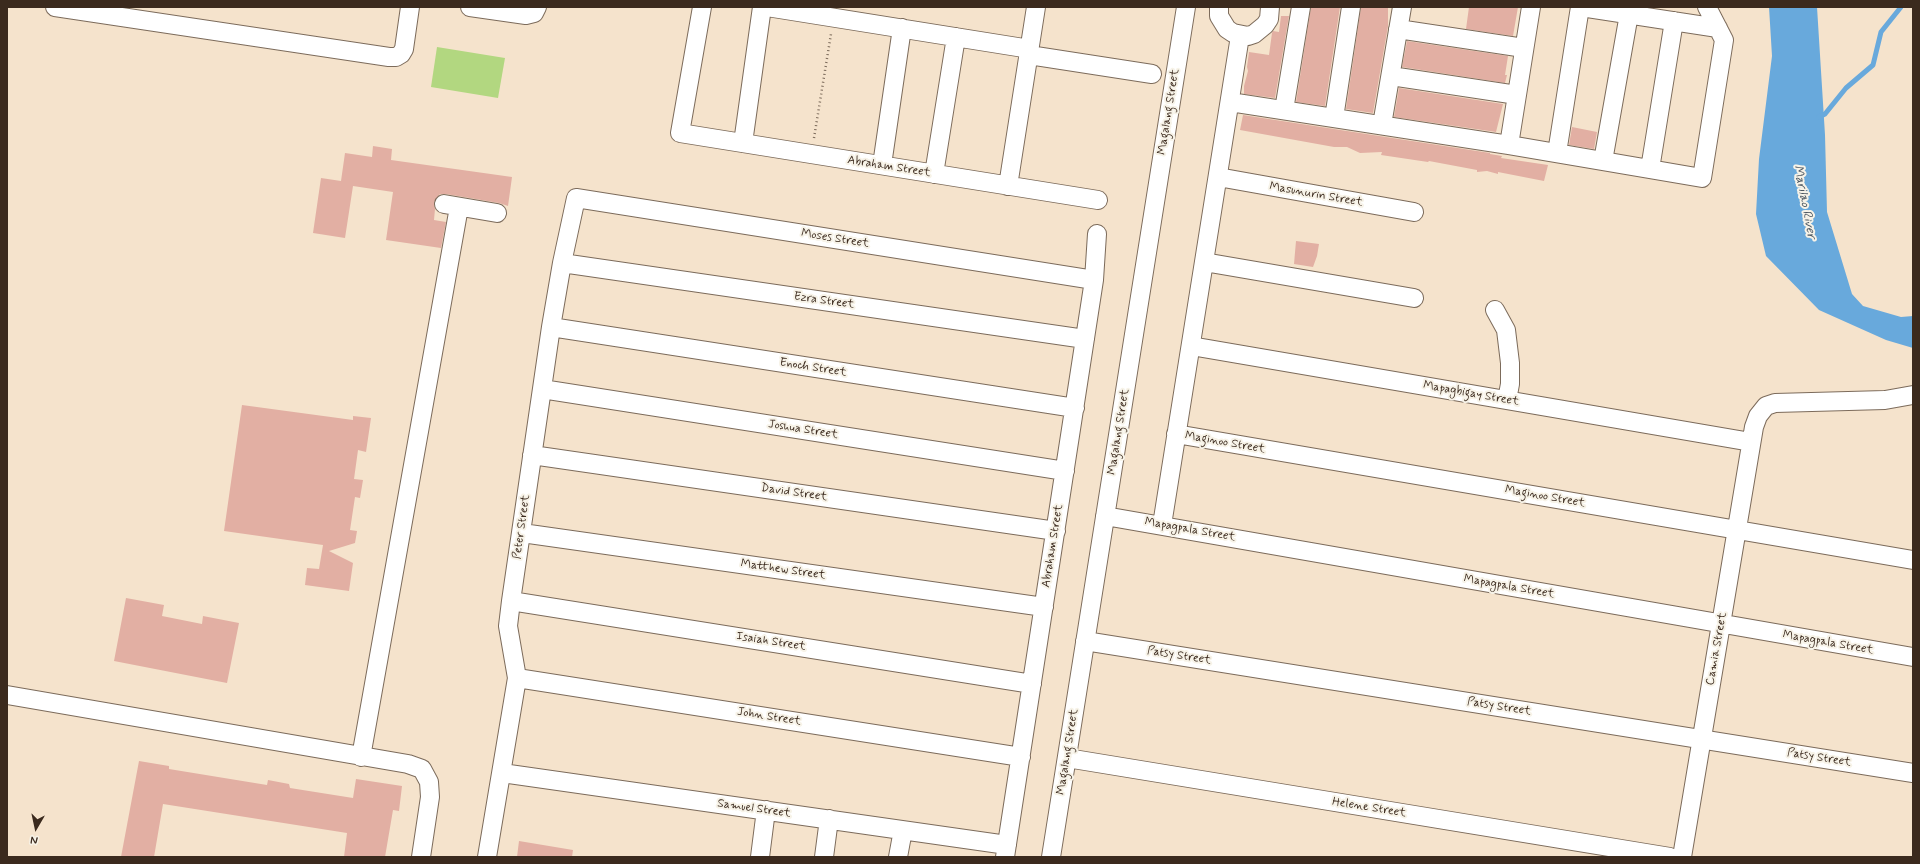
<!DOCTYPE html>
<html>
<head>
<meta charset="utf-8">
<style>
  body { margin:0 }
  #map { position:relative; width:1920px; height:864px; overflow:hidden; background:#f5e3cc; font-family:Mynerve,sans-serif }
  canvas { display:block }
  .frame { position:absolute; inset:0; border:8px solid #3b2a1e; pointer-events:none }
  .north { position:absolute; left:16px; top:808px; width:40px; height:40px; -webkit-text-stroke:3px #f7f3e8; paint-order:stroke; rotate:189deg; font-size:11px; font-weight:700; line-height:16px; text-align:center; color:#3b2a1e }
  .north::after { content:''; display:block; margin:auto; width:14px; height:18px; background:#3b2a1e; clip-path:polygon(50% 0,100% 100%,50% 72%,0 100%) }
</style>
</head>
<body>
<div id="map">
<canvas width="1920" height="864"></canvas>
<div class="frame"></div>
<div class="north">N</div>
</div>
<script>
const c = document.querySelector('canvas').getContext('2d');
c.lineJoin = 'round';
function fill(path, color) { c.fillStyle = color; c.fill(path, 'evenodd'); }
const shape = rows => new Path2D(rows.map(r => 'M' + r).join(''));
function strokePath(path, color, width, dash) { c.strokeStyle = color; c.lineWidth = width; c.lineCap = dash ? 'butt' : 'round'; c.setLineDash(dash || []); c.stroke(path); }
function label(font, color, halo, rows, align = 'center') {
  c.font = font + ' Mynerve,sans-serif'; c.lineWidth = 4; c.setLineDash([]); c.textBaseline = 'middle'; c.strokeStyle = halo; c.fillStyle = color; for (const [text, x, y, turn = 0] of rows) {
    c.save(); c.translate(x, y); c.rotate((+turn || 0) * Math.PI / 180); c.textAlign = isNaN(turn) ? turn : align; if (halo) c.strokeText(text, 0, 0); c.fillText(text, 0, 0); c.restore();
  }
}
fill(shape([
  [437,47,505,58,498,98,431,87]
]), '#b2d780');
fill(shape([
  [1769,7,1817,7,1825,135,1827,212,1852,294,1863,306,1901,317,1913,316,1913,348,1886,340,1819,310,1766,256,1756,214,1759,159,1772,56]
]), '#68a9dc');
strokePath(shape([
  [1819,117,1825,114,1846,88,1873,65,1881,32,1901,7]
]), '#68a9dc', 5);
fill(shape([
  [1311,7,1340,7,1325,106,1296,102],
  [1361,7,1388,7,1388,26,1373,113,1346,109],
  [1469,7,1518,7,1513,36,1466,29],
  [1281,16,1289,16,1275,98,1244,94,1244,86,1248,71,1247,67,1249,52,1269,55,1272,33,1273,31,1279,32],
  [1407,41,1508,56,1505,75,1507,75,1505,83,1402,67],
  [1399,88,1503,104,1496,132,1394,117],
  [1243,115,1490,153,1490,154,1502,156,1501,158,1548,165,1544,181,1498,172,1498,174,1487,171,1477,172,1477,170,1429,161,1428,162,1381,155,1382,152,1360,153,1347,147,1334,147,1240,130],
  [1572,127,1597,132,1594,149,1569,145],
  [373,146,392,149,391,160,512,177,508,206,499,203,446,194,440,194,434,202,435,209,434,220,446,222,441,248,386,240,393,192,353,186,345,238,313,233,321,178,341,181,345,153,372,157],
  [1296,241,1319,244,1317,256,1313,267,1294,264],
  [242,405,353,420,353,416,371,418,366,452,358,450,354,479,363,480,360,498,355,497,350,530,357,531,355,543,329,551,353,563,349,591,305,585,307,568,319,569,323,545,224,531],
  [126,598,164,605,162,616,202,624,203,616,239,623,227,683,114,661],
  [139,761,169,766,169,769,267,785,268,780,289,784,290,788,353,798,356,779,402,786,399,811,393,810,385,857,344,857,347,833,163,804,154,857,121,857],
  [519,841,573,850,572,857,517,857]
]), '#e2afa3');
const minor = shape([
  [55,7,389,57,396,57,401,54,404,49,410,7],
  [470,7,526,15,534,13,537,7],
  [702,7,680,133,1098,200],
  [767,7,1030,49],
  [1219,7,1219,16,1227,29,1233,33,1248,36,1254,34,1265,25,1269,19,1270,7],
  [1581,7,1718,28],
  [1398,29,1524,48],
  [1029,55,1152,74],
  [1391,76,1517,95],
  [1230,102,1509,145,1702,178,1724,40,1707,7],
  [1284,110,1301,7],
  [1334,118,1351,7],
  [1382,125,1402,7],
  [743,143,762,7],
  [1509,145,1531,7],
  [1557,153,1580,7],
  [1603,161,1629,14],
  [882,165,902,28],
  [1650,169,1674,21],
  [934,174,956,37],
  [1218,177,1414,212],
  [1008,186,1036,7],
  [444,204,497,213],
  [1204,262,1414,298],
  [562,263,1085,339],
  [1495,310,1506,330,1510,363,1510,384,1507,400],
  [551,327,1075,408],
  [1191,346,1751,442],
  [542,389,1065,471],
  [1176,434,1913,560],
  [532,455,1056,531],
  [1105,516,1913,657],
  [1162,525,1240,36],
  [522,533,1044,607],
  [511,601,1032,684],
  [1085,641,1913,773],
  [517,678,1021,757],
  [7,695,408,764,422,769,429,782,430,797,421,857],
  [361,757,459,207],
  [1067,758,1670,857],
  [502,773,1007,845],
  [487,857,517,678,508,626,511,601,551,327,562,263,576,198,1094,280],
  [760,857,766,810],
  [824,857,829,819],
  [898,857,903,830],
  [1005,857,1094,280,1097,234],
  [1051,857,1186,7],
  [1682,857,1754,427,1758,416,1766,406,1775,403,1885,400,1913,395]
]);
strokePath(minor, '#7c6b5b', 20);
strokePath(shape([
  [814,138,831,34]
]), '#7c6b5b', 2.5, [1, 3]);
strokePath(minor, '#fff', 18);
label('12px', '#3b2a1e', '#f7f3e8', [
  ["Magalang Street",1169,112,-81],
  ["Abraham Street",889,167,9],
  ["Masunurin Street",1316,195,10],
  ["Moses Street",835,239,9],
  ["Ezra Street",824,301,8],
  ["Enoch Street",813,368,9],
  ["Mapagbigay Street",1471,394,10],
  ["Joshua Street",803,430,9],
  ["Magalang Street",1119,432,-81],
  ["Maginoo Street",1225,443,10],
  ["David Street",794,493,8],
  ["Maginoo Street",1545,497,10],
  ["Peter Street",522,527,-82],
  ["Mapagpala Street",1190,530,10],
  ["Abraham Street",1053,546,-81],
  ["Matthew Street",783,570,8],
  ["Mapagpala Street",1509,587,10],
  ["Isaiah Street",771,642,9],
  ["Mapagpala Street",1828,643,10],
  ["Camia Street",1717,649,-80],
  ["Patsy Street",1179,656,9],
  ["Patsy Street",1499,707,9],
  ["John Street",769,717,9],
  ["Magalang Street",1068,752,-81],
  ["Patsy Street",1819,758,9],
  ["Helene Street",1369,808,9],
  ["Samuel Street",754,809,8]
]);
label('italic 13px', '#4b5660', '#f7f3e8', [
  ["Marilao River",1804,202,79]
]);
</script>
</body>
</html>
